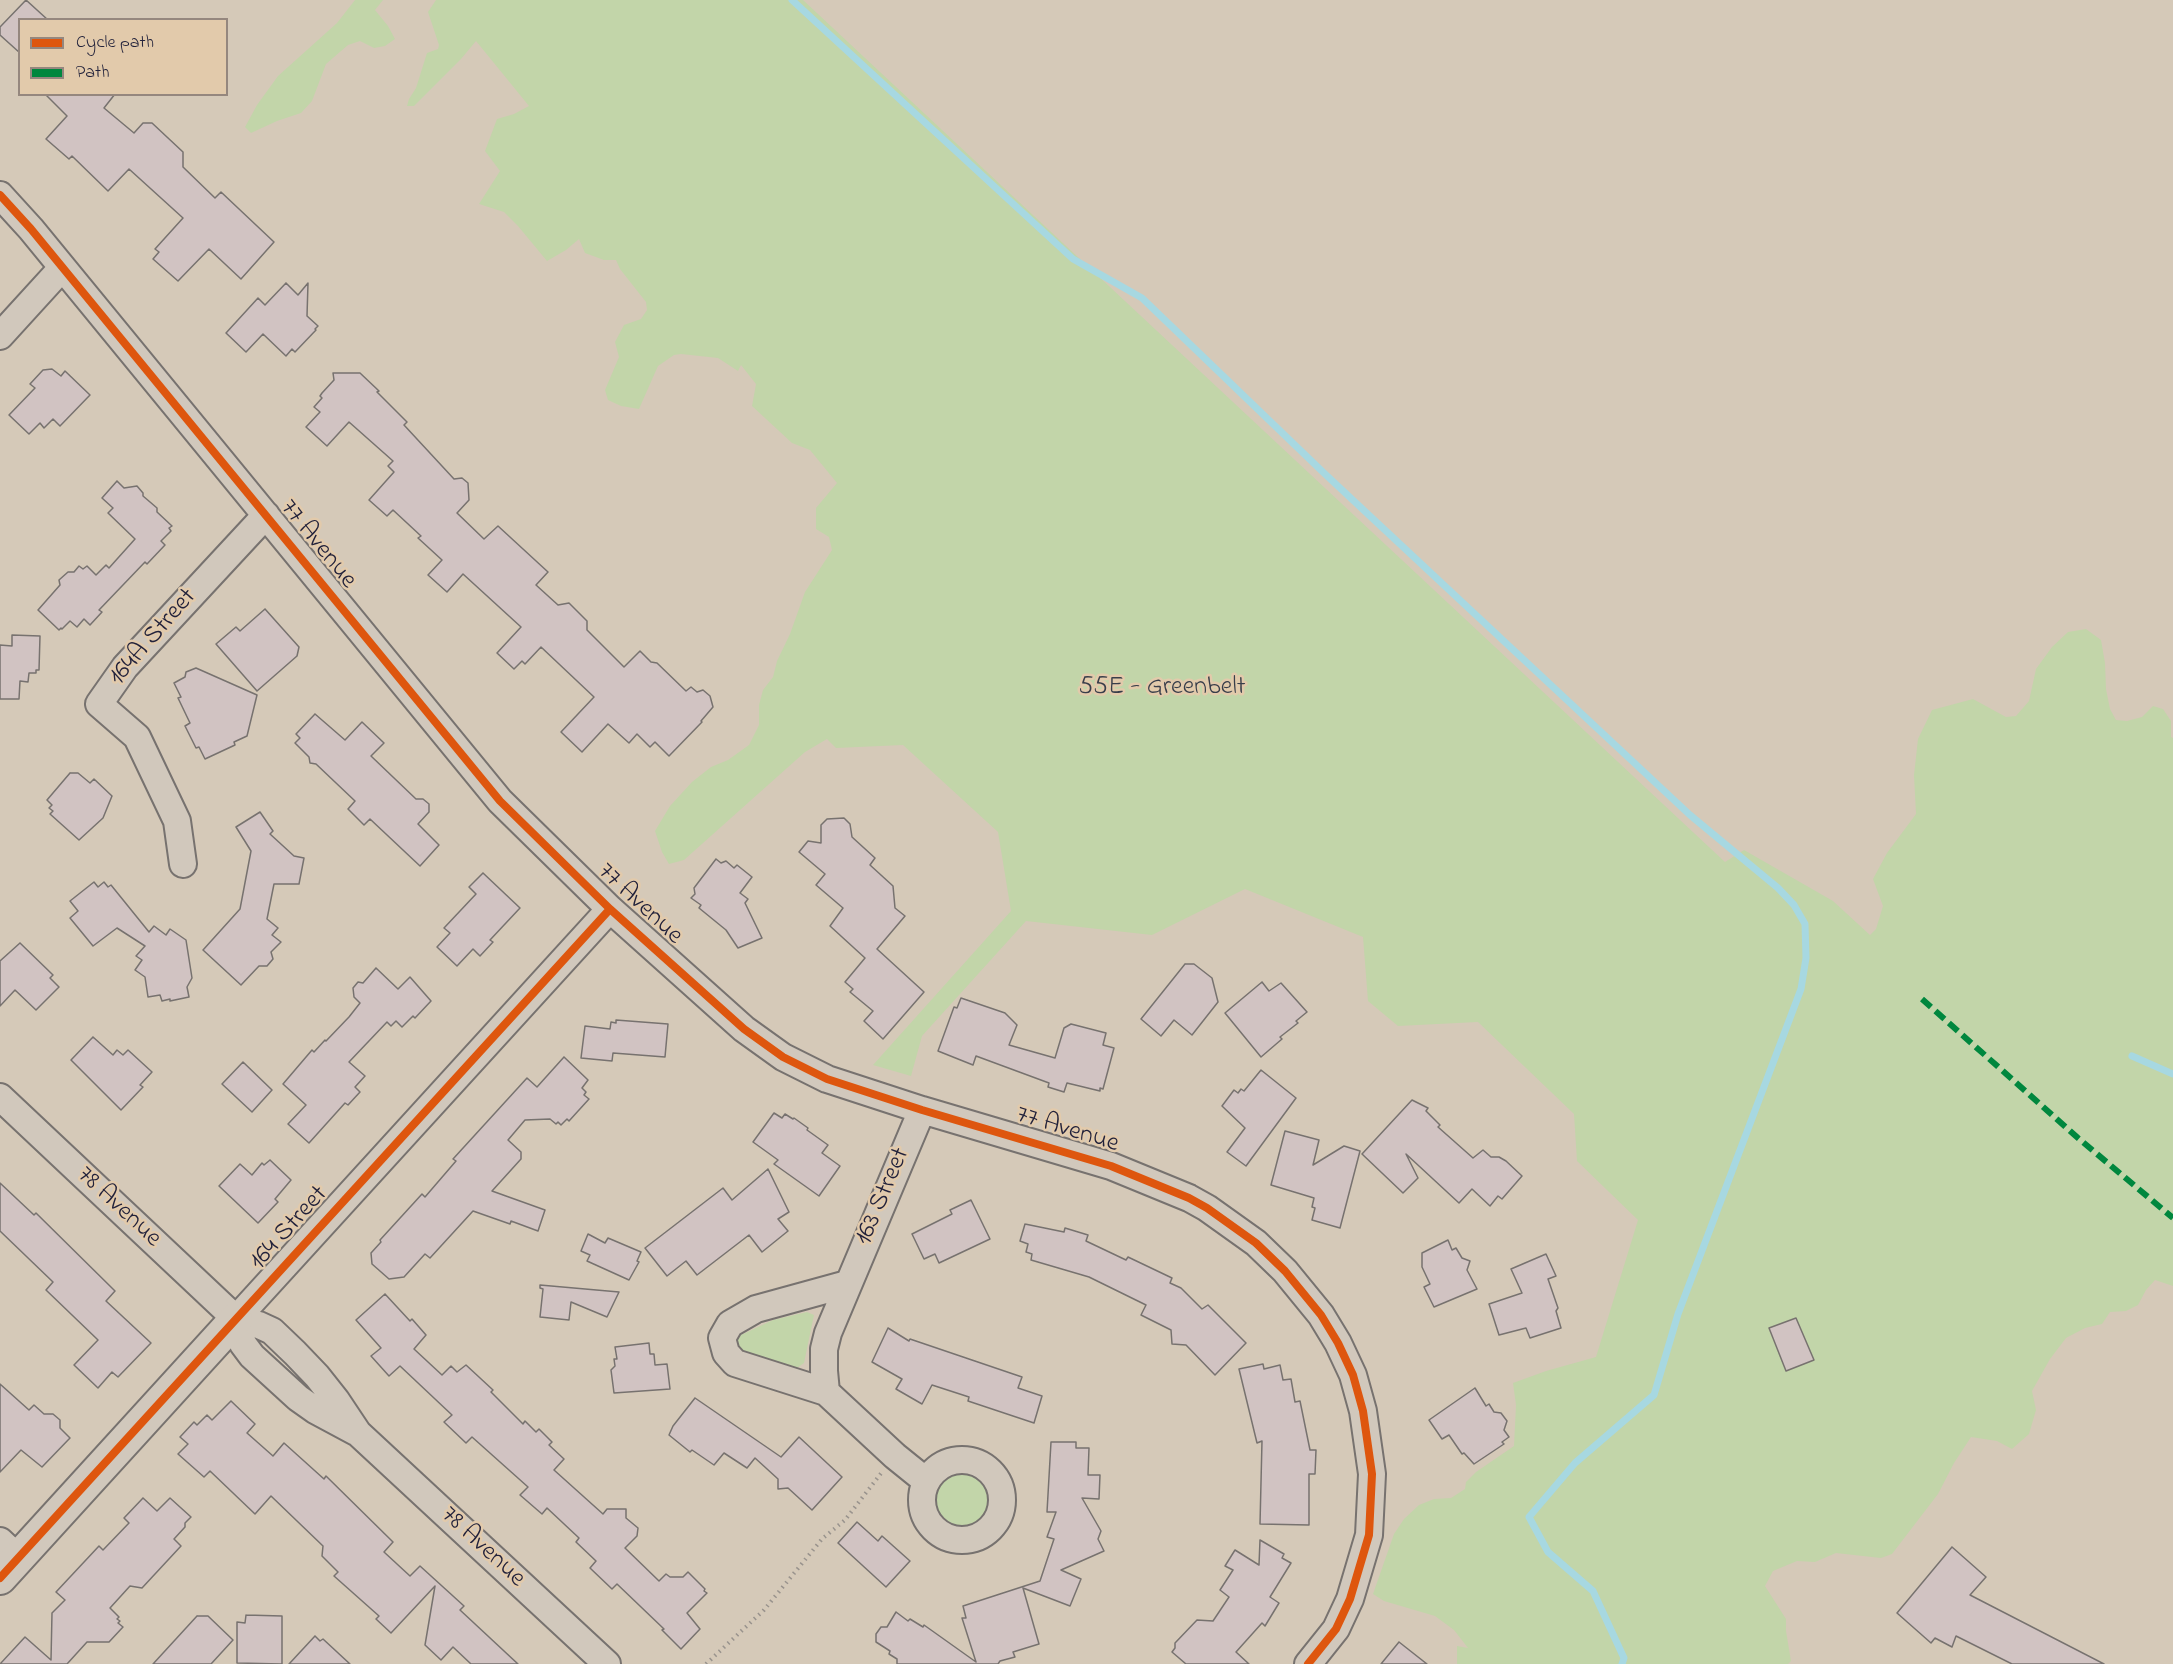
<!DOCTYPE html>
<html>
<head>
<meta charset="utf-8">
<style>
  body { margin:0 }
  #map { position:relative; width:2173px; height:1664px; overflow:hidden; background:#d5c9b8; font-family:"Indie Flower",sans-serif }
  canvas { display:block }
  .legend { position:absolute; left:18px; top:18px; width:210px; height:78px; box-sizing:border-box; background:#e2caab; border:2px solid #95877e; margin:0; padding:8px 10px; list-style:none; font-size:18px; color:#22223b }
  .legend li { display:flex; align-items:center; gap:12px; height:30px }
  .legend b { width:30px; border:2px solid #95877e }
</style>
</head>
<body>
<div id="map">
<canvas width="2173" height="1664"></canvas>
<ul class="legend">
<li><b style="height:8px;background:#de560e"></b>Cycle path</li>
<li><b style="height:8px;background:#00873e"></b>Path</li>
</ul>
</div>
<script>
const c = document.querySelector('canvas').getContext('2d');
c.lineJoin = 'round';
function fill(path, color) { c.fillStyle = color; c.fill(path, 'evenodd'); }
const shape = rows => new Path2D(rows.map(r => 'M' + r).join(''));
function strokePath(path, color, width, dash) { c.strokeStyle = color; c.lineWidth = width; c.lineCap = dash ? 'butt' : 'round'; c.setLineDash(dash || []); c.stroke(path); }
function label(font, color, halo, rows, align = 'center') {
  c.font = font + ' "Indie Flower",sans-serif'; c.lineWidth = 5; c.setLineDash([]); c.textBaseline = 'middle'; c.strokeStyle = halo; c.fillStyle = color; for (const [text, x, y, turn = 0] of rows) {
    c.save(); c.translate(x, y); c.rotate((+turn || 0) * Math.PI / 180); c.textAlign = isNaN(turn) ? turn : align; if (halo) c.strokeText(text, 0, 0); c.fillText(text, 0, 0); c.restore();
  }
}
fill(shape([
  [355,0,383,0,375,10,388,26,395,39,385,46,374,48,360,41,348,45,326,64,312,101,301,113,277,121,251,133,245,127,257,105,278,76,337,23],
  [436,0,803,0,1725,862,1744,850,1833,901,1870,935,1876,929,1883,906,1873,879,1887,853,1916,814,1914,775,1918,739,1932,710,1973,699,2006,717,2016,716,2029,701,2036,669,2052,647,2068,632,2086,629,2101,640,2105,663,2106,689,2110,709,2116,720,2127,721,2142,717,2153,706,2163,709,2171,721,2171,737,2173,738,2173,1286,2155,1280,2146,1290,2138,1305,2126,1311,2110,1312,2102,1324,2085,1328,2066,1338,2050,1359,2032,1391,2036,1410,2029,1434,2012,1449,1997,1441,1971,1437,1954,1463,1938,1494,1892,1554,1881,1558,1836,1553,1815,1562,1797,1561,1773,1571,1765,1586,1786,1619,1786,1631,1791,1661,1788,1664,1457,1664,1457,1646,1468,1648,1454,1630,1435,1616,1384,1601,1373,1594,1394,1534,1404,1519,1419,1505,1434,1499,1451,1498,1465,1489,1466,1482,1476,1472,1514,1446,1516,1405,1513,1383,1546,1371,1596,1357,1638,1220,1577,1161,1574,1114,1478,1022,1398,1026,1368,1001,1363,937,1245,889,1152,935,1026,921,922,1036,911,1076,873,1065,1011,911,998,832,903,745,836,748,827,739,805,752,684,860,669,864,662,852,655,831,670,806,692,782,711,767,728,760,749,745,759,725,759,705,763,690,773,677,777,661,790,634,805,592,832,550,829,537,816,529,816,508,837,483,810,450,792,443,752,406,756,384,741,365,738,371,718,358,681,354,674,355,658,366,639,409,621,406,608,400,605,390,619,357,615,342,624,325,641,319,647,310,646,302,620,269,616,260,604,260,585,253,579,239,566,250,547,261,518,226,504,212,479,204,500,171,485,151,497,119,514,114,529,106,476,41,461,59,414,106,407,106,409,99,416,88,427,53,438,49,439,45,428,12],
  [807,1312,814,1315,804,1363,794,1370,748,1359,735,1349,734,1338,743,1334,773,1320],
  '929 1499a33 33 0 1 1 66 0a33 33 0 1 1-66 0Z'
]), '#c2d5a9');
strokePath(shape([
  [792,0,1073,259,1142,298,1325,474,1690,815,1778,888,1794,905,1805,924,1806,958,1801,989,1678,1314,1654,1395,1575,1463,1529,1517,1548,1552,1593,1591,1624,1658,1622,1664],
  [2132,1056,2173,1074]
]), '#a7d8e1', 7);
const building = shape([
  [26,0,48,20,20,20,20,53,0,35,0,27,26,0],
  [45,94,115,94,104,108,134,133,143,123,152,123,183,152,183,167,215,198,221,192,274,242,241,279,209,249,178,281,153,259,159,252,155,249,183,218,129,169,108,191,72,156,69,159,46,139,67,116,45,94],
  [286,283,298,295,308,283,307,316,318,326,315,329,316,330,295,352,292,349,286,356,263,334,246,352,226,333,258,298,265,305,286,283],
  [52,369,61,376,65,371,90,395,60,426,53,419,44,428,40,423,29,434,9,415,35,388,30,384,43,370,52,369],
  [333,373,360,373,379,391,377,392,407,422,404,425,454,479,462,478,468,483,469,500,457,513,484,539,498,526,548,572,536,585,558,605,569,603,587,621,587,630,624,667,640,651,651,662,657,663,686,691,691,687,697,692,703,690,710,696,713,707,701,721,702,722,669,756,655,742,650,747,637,734,629,743,608,724,582,752,561,732,594,697,541,647,525,664,522,661,514,669,497,653,521,627,463,574,447,592,428,575,442,560,418,538,421,536,393,510,387,516,369,500,394,472,388,466,393,461,349,422,327,446,306,427,320,412,314,407,322,398,320,396,322,393,334,380,333,373],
  [117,481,124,488,137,486,143,493,143,496,157,508,157,512,172,526,169,528,171,531,161,541,165,545,147,564,145,562,99,610,102,612,90,625,84,619,77,627,70,621,62,629,61,628,59,630,38,610,60,585,59,580,68,572,74,572,79,566,83,569,87,566,96,575,106,565,109,568,135,539,108,513,113,508,102,498,117,481],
  [265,609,299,647,297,656,257,691,216,644,236,627,240,631,265,609],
  [12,635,40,636,39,670,36,670,36,673,29,673,28,682,20,681,19,699,0,699,0,645,12,646,12,635],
  [196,668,257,695,247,736,234,742,235,745,205,759,199,747,196,748,185,726,190,723,178,698,181,697,174,683,185,677,186,672,196,668],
  [315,714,345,740,362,722,384,743,371,756,416,799,423,799,429,804,429,812,418,824,439,845,420,866,370,819,364,825,348,809,355,801,316,764,310,763,309,757,295,743,300,738,296,734,315,714],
  [70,773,78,773,90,783,94,779,112,796,103,818,79,840,50,814,53,811,49,808,52,805,47,800,70,773],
  [260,812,273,831,270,834,294,856,304,858,299,884,274,884,267,919,278,928,272,935,281,942,271,952,273,959,267,966,259,966,241,985,203,950,240,909,251,851,236,827,260,812],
  [844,818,850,824,852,837,875,858,870,865,893,886,895,908,905,916,877,949,924,992,883,1039,864,1021,873,1011,850,992,853,989,845,982,865,958,830,926,843,908,816,885,825,874,799,852,808,841,821,843,821,825,827,819,844,818],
  [716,859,721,863,726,861,734,868,737,865,752,877,740,893,748,899,745,903,762,938,738,948,726,930,699,908,701,905,691,898,695,894,694,888,716,859],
  [483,873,520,908,490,940,493,942,480,956,473,949,457,966,437,947,450,933,444,928,476,894,469,887,483,873],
  [94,882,98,887,104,882,108,887,111,885,149,932,154,926,166,935,170,929,186,940,192,978,187,987,189,997,170,1001,170,999,162,1001,160,995,148,997,145,977,135,970,142,960,136,956,145,946,117,928,93,946,70,918,78,911,70,901,94,882],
  [20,943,53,975,50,978,59,987,36,1010,15,990,0,1006,0,961,20,943],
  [1185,964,1194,964,1212,978,1218,1002,1192,1035,1174,1020,1161,1036,1141,1019,1185,964],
  [376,968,398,989,410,977,431,1001,415,1018,413,1016,402,1027,396,1021,391,1026,387,1022,349,1062,365,1076,355,1087,360,1092,348,1105,345,1103,309,1143,288,1124,306,1105,283,1084,312,1050,314,1052,325,1040,326,1041,349,1017,360,1003,354,997,353,988,358,982,363,983,376,968],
  [1262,982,1269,991,1281,983,1307,1012,1296,1021,1298,1023,1280,1037,1282,1039,1261,1057,1225,1013,1262,982],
  [961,998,1005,1013,1017,1025,1009,1045,1055,1058,1064,1028,1071,1024,1106,1033,1103,1045,1114,1048,1103,1089,1100,1088,1100,1091,1067,1083,1064,1092,1048,1087,1049,1083,976,1056,973,1065,938,1051,954,1007,957,1008,961,998],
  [616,1020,668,1024,665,1057,613,1053,612,1061,581,1058,585,1026,610,1029,611,1022,616,1023,616,1020],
  [93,1037,113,1055,117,1050,123,1055,128,1050,152,1072,140,1085,143,1087,121,1110,71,1060,93,1037],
  [564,1057,588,1080,582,1088,586,1092,584,1095,589,1099,569,1121,567,1119,561,1125,558,1122,556,1124,550,1119,525,1120,508,1140,521,1152,521,1159,492,1191,545,1210,538,1231,511,1221,510,1224,473,1211,430,1258,425,1254,404,1277,389,1279,372,1264,371,1253,381,1242,380,1240,422,1194,425,1197,456,1161,453,1159,527,1078,537,1087,564,1057],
  [243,1062,272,1090,252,1112,222,1084,243,1062],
  [1261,1070,1296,1098,1246,1166,1227,1152,1245,1128,1222,1106,1234,1090,1238,1093,1241,1089,1244,1091,1261,1070],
  [1412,1100,1428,1108,1426,1111,1440,1125,1438,1127,1473,1158,1483,1150,1491,1157,1499,1157,1506,1161,1522,1176,1502,1199,1498,1196,1490,1206,1472,1189,1459,1203,1406,1154,1418,1178,1403,1193,1362,1154,1412,1100],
  [774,1113,782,1118,785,1114,793,1119,794,1118,808,1128,807,1130,828,1145,822,1153,840,1166,819,1196,774,1164,778,1160,753,1142,774,1113],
  [1285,1131,1319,1140,1313,1165,1344,1146,1360,1151,1340,1228,1312,1220,1315,1208,1312,1207,1314,1198,1271,1185,1285,1131],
  [270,1160,291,1180,275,1199,278,1202,258,1223,219,1186,240,1164,252,1175,262,1163,264,1165,270,1160],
  [768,1169,789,1212,778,1219,788,1231,762,1252,749,1235,697,1275,686,1261,667,1276,645,1248,723,1188,732,1200,768,1169],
  [0,1183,34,1215,36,1213,115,1291,106,1301,151,1343,118,1377,112,1372,98,1388,74,1365,98,1340,46,1290,53,1282,0,1231,0,1183],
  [971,1200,990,1239,939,1263,935,1254,924,1259,912,1234,952,1214,950,1210,971,1200],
  [1025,1224,1064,1232,1065,1228,1088,1235,1086,1241,1126,1260,1128,1257,1172,1278,1170,1283,1181,1288,1202,1309,1208,1305,1246,1343,1215,1375,1186,1345,1172,1344,1171,1330,1141,1315,1146,1305,1089,1277,1031,1260,1032,1254,1026,1252,1028,1244,1020,1241,1025,1224],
  [588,1234,605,1243,608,1238,641,1252,637,1261,639,1262,629,1280,587,1261,590,1255,581,1251,588,1234],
  [1448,1240,1452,1250,1456,1248,1462,1258,1470,1261,1467,1270,1477,1289,1434,1307,1424,1287,1430,1284,1422,1267,1422,1253,1448,1240],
  [1546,1254,1556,1276,1548,1279,1558,1308,1556,1311,1561,1328,1530,1338,1526,1328,1499,1335,1489,1304,1522,1293,1511,1269,1546,1254],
  [540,1285,619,1292,607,1317,571,1302,569,1320,540,1317,543,1289,540,1288,540,1285],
  [385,1294,410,1321,412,1319,426,1335,414,1349,442,1375,451,1366,457,1372,466,1365,493,1390,491,1392,523,1424,525,1421,536,1432,539,1429,552,1442,549,1445,564,1459,554,1470,603,1514,607,1509,626,1509,626,1518,638,1528,637,1536,625,1548,659,1581,666,1574,670,1577,683,1577,688,1572,705,1589,704,1591,707,1593,687,1613,700,1629,681,1649,662,1630,664,1629,617,1584,612,1589,590,1568,596,1561,576,1542,579,1538,547,1508,542,1514,520,1495,528,1487,472,1437,466,1443,444,1422,452,1415,400,1366,389,1376,371,1356,381,1348,356,1320,385,1294],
  [1796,1318,1814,1360,1786,1371,1769,1328,1796,1318],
  [888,1328,909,1341,910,1339,1022,1377,1018,1388,1042,1396,1034,1423,968,1401,969,1397,932,1385,922,1404,896,1389,902,1379,872,1362,888,1328],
  [649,1343,650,1354,654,1354,655,1365,667,1364,670,1389,614,1393,611,1370,615,1366,614,1359,617,1359,615,1347,649,1343],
  [1263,1364,1264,1369,1280,1365,1283,1380,1291,1379,1295,1402,1300,1401,1310,1450,1316,1450,1315,1474,1309,1474,1309,1525,1260,1524,1262,1441,1257,1443,1239,1369,1263,1364],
  [0,1384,29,1410,34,1405,44,1414,53,1414,60,1420,60,1428,70,1438,42,1467,21,1450,0,1472,0,1384],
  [1475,1388,1486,1406,1489,1404,1494,1412,1501,1413,1507,1421,1504,1430,1509,1437,1502,1442,1504,1444,1474,1464,1464,1453,1462,1454,1449,1435,1442,1439,1429,1420,1475,1388],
  [695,1398,781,1457,799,1437,842,1477,812,1510,788,1488,778,1489,778,1479,755,1458,747,1468,724,1453,714,1465,692,1450,690,1452,669,1435,673,1426,695,1398],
  [231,1401,255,1424,247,1433,273,1456,284,1443,324,1479,326,1476,393,1542,384,1552,410,1576,420,1566,464,1606,460,1610,518,1664,471,1664,453,1647,441,1660,425,1645,435,1586,391,1633,376,1619,379,1616,334,1576,338,1572,322,1556,323,1546,271,1496,255,1514,210,1471,204,1477,178,1454,188,1444,180,1437,194,1422,197,1425,207,1415,212,1420,231,1401],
  [1051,1442,1076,1442,1076,1448,1089,1448,1088,1475,1100,1475,1099,1499,1082,1498,1101,1531,1098,1539,1104,1551,1061,1570,1081,1579,1070,1606,1023,1588,1039,1644,1013,1652,1015,1657,1000,1661,998,1664,897,1664,897,1659,889,1654,890,1651,876,1642,876,1634,881,1627,887,1627,896,1612,908,1621,910,1619,923,1627,924,1625,976,1662,962,1618,966,1618,963,1606,1040,1581,1054,1539,1047,1537,1056,1512,1047,1512,1051,1442],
  [143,1498,157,1511,170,1498,191,1517,185,1523,185,1527,174,1539,181,1546,142,1588,130,1586,110,1608,119,1617,117,1619,120,1621,118,1623,123,1627,109,1642,87,1642,67,1664,0,1664,25,1637,51,1660,52,1613,65,1600,56,1592,99,1546,103,1550,129,1523,124,1518,143,1498],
  [857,1522,878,1541,882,1536,910,1561,886,1587,838,1543,857,1522],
  [1260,1540,1284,1554,1282,1558,1291,1563,1270,1597,1279,1603,1265,1626,1262,1623,1236,1652,1249,1664,1186,1664,1172,1652,1175,1648,1175,1643,1197,1620,1213,1621,1229,1597,1220,1590,1233,1570,1225,1566,1235,1550,1259,1565,1260,1540],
  [1952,1547,1986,1577,1970,1595,2104,1664,2012,1664,1956,1636,1952,1647,1935,1638,1931,1643,1897,1613,1952,1547],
  [246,1615,282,1616,282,1664,237,1663,237,1622,245,1623,246,1615],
  [197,1616,208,1616,233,1640,211,1664,153,1664,197,1616],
  [315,1636,320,1641,323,1639,350,1664,289,1664,315,1636],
  [1399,1642,1427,1664,1381,1664,1399,1642]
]);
fill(building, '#d1c3c2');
strokePath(building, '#77726f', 1.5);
const minor = shape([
  [0,195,31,229,500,801,610,909,744,1029,783,1057,827,1079,922,1110,1111,1166,1189,1198,1207,1208,1256,1243,1285,1271,1321,1315,1338,1343,1353,1375,1363,1411,1372,1474,1369,1535,1350,1599,1336,1629,1308,1664],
  [0,336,62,268],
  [183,864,177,821,137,737,99,704,125,667,266,515],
  [0,1097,236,1319,259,1325,272,1331,295,1353,317,1376,336,1400,358,1433,607,1664],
  [922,1110,828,1333,824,1349,824,1371,826,1392,895,1456,926,1481],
  [236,1319,610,909],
  [236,1319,243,1344,252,1356,298,1398,315,1410,356,1432],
  [826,1392,735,1363,726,1353,722,1338,730,1324,756,1309,847,1284],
  '922 1500a40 40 0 1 1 80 0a40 40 0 1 1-80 0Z',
  [0,1541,18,1558]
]);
const tertiary = shape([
  [0,1578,236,1319]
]);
strokePath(minor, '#77726f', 30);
strokePath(tertiary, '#77726f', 36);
strokePath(shape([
  [706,1664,764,1610,822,1539,845,1520,882,1472]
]), '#99938d', 4, [1.5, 4.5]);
strokePath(minor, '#d1c8bc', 26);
strokePath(tertiary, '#d1c8bc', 32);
strokePath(shape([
  [1922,999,2078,1138,2173,1218]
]), '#00873e', 6, [12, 6]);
strokePath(shape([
  [0,195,31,229,500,801,610,909,744,1029,783,1057,827,1079,922,1110,1111,1166,1189,1198,1207,1208,1256,1243,1285,1271,1321,1315,1338,1343,1353,1375,1363,1411,1372,1474,1369,1535,1350,1599,1336,1629,1308,1664],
  [0,1578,610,909]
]), '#de560e', 8);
label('26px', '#22223b', '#e2caab', [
  ["77 Avenue",317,545,51],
  ["164A Street",154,638,-49],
  ["77 Avenue",639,905,43],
  ["77 Avenue",1067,1131,17],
  ["163 Street",884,1197,-67],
  ["78 Avenue",118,1208,43],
  ["164 Street",290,1229,-48],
  ["78 Avenue",482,1548,43]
]);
label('26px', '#383e4a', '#e2caab', [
  ["55E - Greenbelt",1162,689]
]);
</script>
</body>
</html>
